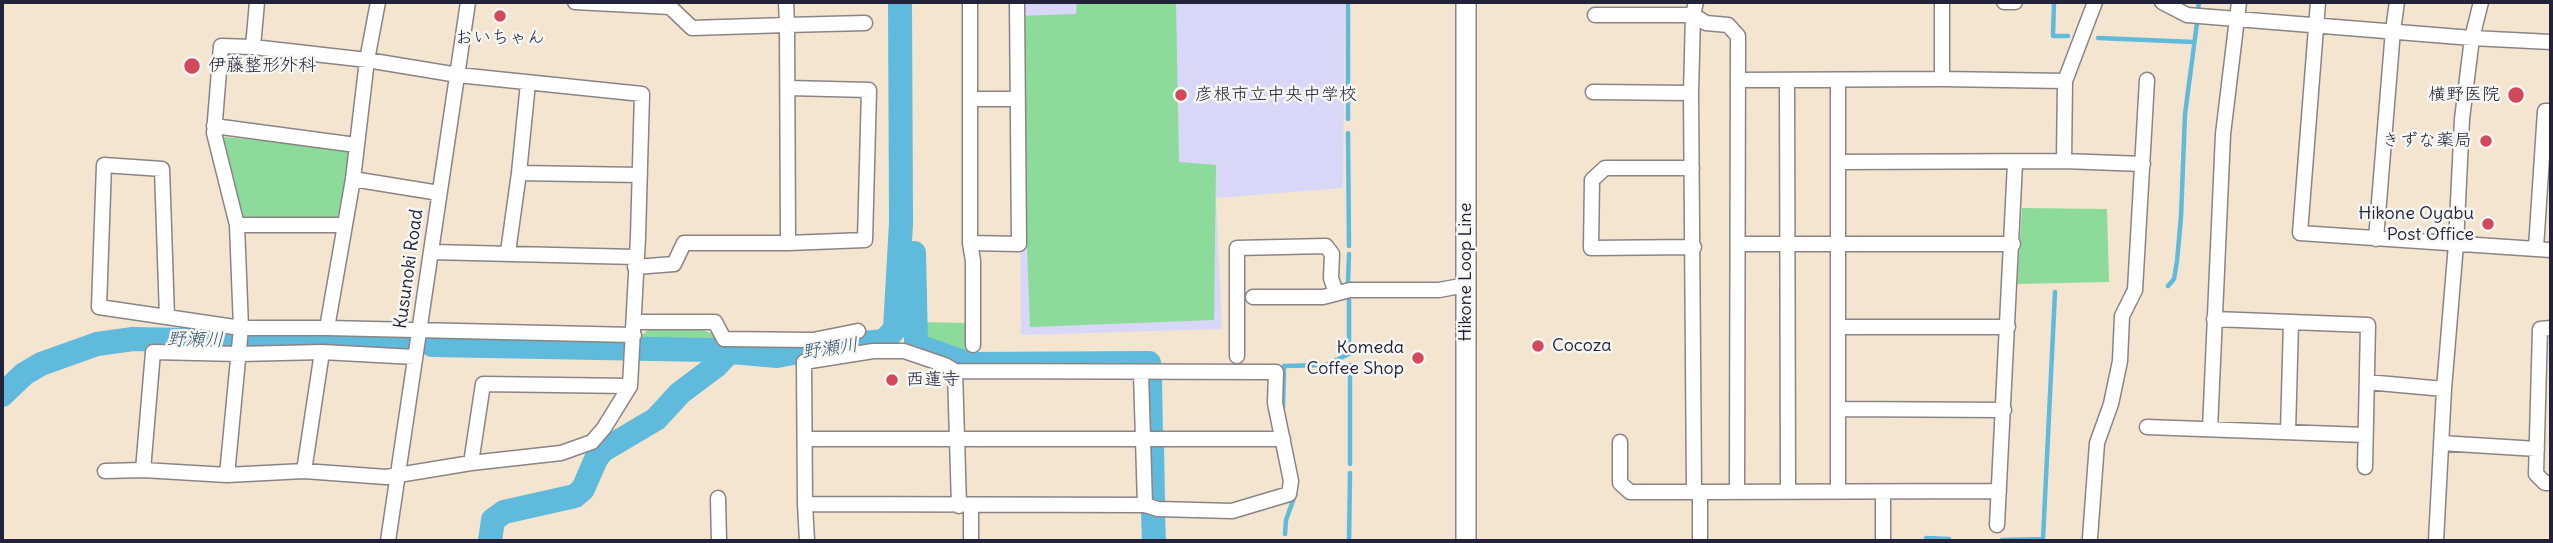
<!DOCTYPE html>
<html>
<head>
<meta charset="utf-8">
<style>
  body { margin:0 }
  #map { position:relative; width:2553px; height:543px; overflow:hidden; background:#f4e5d0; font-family:Delius,sans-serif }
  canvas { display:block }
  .frame { position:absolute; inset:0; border:4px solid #22223b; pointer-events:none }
</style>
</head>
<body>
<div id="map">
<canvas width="2553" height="543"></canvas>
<div class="frame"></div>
</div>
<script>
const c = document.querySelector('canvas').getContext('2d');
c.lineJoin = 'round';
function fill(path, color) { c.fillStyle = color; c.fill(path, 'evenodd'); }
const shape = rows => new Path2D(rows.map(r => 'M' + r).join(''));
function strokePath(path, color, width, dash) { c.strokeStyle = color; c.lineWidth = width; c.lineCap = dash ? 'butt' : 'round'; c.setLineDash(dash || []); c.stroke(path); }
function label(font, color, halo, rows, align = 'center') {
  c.font = font + ' Delius,"Klee One",sans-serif'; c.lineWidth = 5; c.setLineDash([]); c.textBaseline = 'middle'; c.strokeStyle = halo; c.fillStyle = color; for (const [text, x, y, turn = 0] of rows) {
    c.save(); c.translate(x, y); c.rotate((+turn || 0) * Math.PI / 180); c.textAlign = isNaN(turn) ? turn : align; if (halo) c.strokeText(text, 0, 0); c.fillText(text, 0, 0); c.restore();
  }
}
fill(shape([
  [1018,2,1345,2,1343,188,1216,198,1222,329,1021,335]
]), '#d8d7f8');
fill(shape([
  [1077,2,1176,2,1179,162,1216,165,1214,320,1030,327,1018,16,1076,14],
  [224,137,346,148,350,155,341,213,335,219,247,219,239,214,221,142],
  [2022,208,2107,209,2109,282,2017,284],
  [921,322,966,323,966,353,925,340,921,334],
  [650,328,695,328,711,333,718,339,718,343,641,342,640,337]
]), '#8cdb9a');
strokePath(shape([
  [2054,2,2053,36,2068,36],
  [2198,9,2199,2],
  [2098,38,2194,42],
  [1348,119,1348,2],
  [1348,133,1349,246],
  [1348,282,1349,254],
  [2168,286,2174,279,2177,261,2181,217,2185,114,2197,23],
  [1283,407,1284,366,1326,365,1349,354,1349,300],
  [1350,464,1350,365],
  [1285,534,1286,520,1295,495],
  [2002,540,2043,539,2055,292],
  [1349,541,1350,473],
  [1926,541,1926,538,1949,539]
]), '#5fbadc', 4.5);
strokePath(shape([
  [914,253,916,342,918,346,970,364,1149,363,1149,368],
  [432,345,709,350,777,356,830,346,884,341,895,329,901,223,900,2],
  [1150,379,1151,435],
  [2,395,24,374,41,364,97,344,133,339,403,344],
  [1152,445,1153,502],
  [1153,514,1154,541],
  [490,541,493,520,504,512,575,496,583,489,596,459,602,451,656,419,680,393,716,366,729,352]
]), '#5fbadc', 24);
const minor = shape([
  [575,2,670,7,692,28,787,25,788,243,684,243,674,264,635,267],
  [786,2,787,25,865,23],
  [970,2,970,243,973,261,973,345],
  [1942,2,1942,79],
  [2004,2,2015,2],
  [2162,2,2187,15,2472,38,2551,42],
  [2318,2,2300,233,2551,250],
  [1595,15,1693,15,1706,23,1728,25,1738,36,1737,491],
  [253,47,257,2],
  [1738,80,1942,79,2065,81],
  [1787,80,1788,491],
  [1593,92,1691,93],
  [970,99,1018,99],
  [214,126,356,145],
  [2064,161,2065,81,2095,2],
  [1838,162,2064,161,2143,164],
  [1692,168,1605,168,1592,180,1591,248,1694,247],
  [519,173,640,175],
  [353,179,439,193],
  [237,225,345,225],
  [2376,239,2393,30,2397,2],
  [788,243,865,240,869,90,789,88],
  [970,243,1019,244,1017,2],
  [1738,244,2013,244],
  [2536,248,2545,111,2551,111],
  [431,252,636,257],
  [508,252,519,173,528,83],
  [1253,297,1323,297,1350,290,1439,290,1466,285],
  [167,317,162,169,104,165,99,307,241,328,327,328,634,335],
  [2214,319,2368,325,2365,467],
  [634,322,715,322,724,339,813,340,858,331],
  [1838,327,2008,327],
  [327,328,353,179,367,60,378,2],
  [2551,328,2540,329,2536,474,2545,483,2551,483],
  [1237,356,1237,248,1326,246,1332,254,1331,278,1336,293],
  [955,371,959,506],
  [1141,373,1145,505],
  [2367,382,2444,389],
  [1838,409,2004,410],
  [2147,427,2365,435],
  [2210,429,2223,134,2239,2],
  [2288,432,2291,322],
  [806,439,1283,439],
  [1620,442,1620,483,1630,492,1700,492],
  [2441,443,2537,449],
  [471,463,483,384,630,386],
  [143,470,153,352,240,354,322,352,415,357],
  [105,471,143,470,227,475,304,471,386,477,471,463,561,453,592,442,604,428,630,386,638,237,642,94,458,75,367,60,253,47,221,46,214,133,237,225,241,328,227,475],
  [304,471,322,352],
  [1838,491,1838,80],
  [1694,492,1691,93,1693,15,1696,2],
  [718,498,719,541],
  [805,504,1145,505,1158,509,1232,511,1289,494,1291,481,1275,403,1276,372,955,371,945,365,904,351,873,351,804,362,805,504,807,541],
  [971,506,971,541],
  [1997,525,2015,163],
  [2090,538,2097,443,2111,404,2120,361,2122,316,2135,290,2147,80],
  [388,541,468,2],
  [1700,541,1700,492,1999,491],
  [1883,541,1883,492],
  [2436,541,2444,389,2456,244,2462,119,2472,38,2481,2]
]);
const major = shape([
  [1466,541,1466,2]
]);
strokePath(minor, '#8b8486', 17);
strokePath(major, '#8b8486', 22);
strokePath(minor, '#fff', 14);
strokePath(major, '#fff', 19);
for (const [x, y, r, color] of [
  [500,16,7,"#d1495b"],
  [192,66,9,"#d1495b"],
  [1181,95,7,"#d1495b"],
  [2516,95,9,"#d1495b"],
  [2486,141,7,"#d1495b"],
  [2488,224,7,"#d1495b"],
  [1538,346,7,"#d1495b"],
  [1418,358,7,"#d1495b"],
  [892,380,7,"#d1495b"]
]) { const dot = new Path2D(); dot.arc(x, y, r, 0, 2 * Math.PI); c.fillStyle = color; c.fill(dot); strokePath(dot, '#f6f6f2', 2.5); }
label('18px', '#22223b', '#f6f6f2', [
  ["おいちゃん",500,38,"center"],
  ["伊藤整形外科",208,66],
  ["彦根市立中央中学校",1195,95],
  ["横野医院",2500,95,"right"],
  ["きずな薬局",2472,141,"right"],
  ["Hikone Oyabu",2474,214,"right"],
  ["Post Office",2474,235,"right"],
  ["Cocoza",1552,346],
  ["Komeda",1404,348,"right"],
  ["Coffee Shop",1404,369,"right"],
  ["西蓮寺",906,380]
], 'left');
label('18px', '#22223b', '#f6f6f2', [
  ["Kusunoki Road",409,269,-82],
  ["Hikone Loop Line",1466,272,-90]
]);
label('italic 19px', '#375773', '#f6f6f2', [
  ["野瀬川",195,340,1],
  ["野瀬川",830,349,-8]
]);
</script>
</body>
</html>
